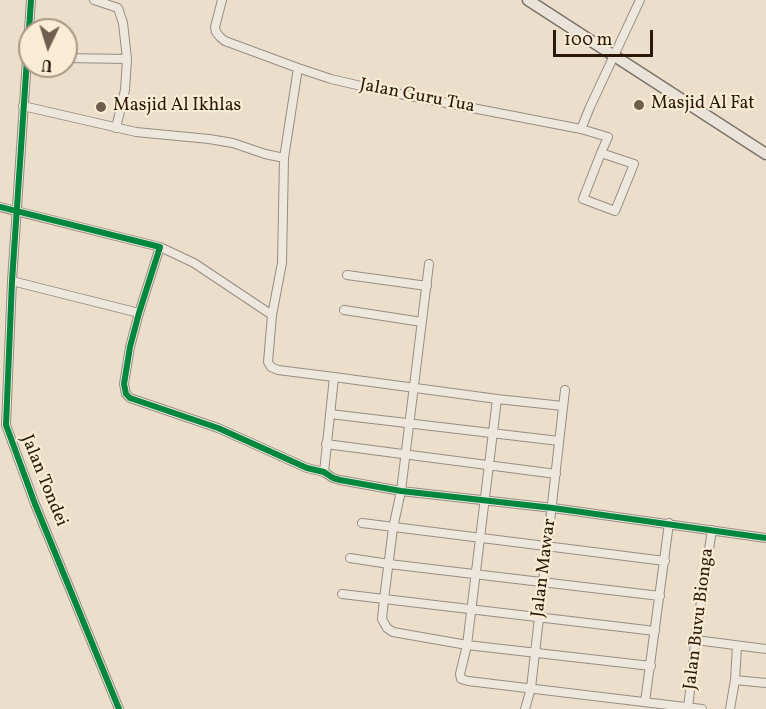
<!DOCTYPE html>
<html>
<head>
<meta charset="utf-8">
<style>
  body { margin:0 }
  #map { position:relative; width:766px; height:709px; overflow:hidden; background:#ebdecb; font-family:Vollkorn,serif }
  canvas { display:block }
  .north { position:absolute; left:18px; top:18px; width:60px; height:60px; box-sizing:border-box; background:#faecd5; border:2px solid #a89783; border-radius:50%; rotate:184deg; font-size:16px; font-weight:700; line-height:24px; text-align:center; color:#2d1709 }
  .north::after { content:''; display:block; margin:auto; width:21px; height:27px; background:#705d4d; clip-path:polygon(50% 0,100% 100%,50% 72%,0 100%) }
  .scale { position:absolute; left:553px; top:30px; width:100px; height:27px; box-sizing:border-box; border:3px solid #2d1709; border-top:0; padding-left:8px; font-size:18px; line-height:21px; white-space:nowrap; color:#2d1709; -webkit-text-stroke:4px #faecd5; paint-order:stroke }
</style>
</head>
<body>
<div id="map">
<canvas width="766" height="709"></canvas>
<div class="north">U</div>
<div class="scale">100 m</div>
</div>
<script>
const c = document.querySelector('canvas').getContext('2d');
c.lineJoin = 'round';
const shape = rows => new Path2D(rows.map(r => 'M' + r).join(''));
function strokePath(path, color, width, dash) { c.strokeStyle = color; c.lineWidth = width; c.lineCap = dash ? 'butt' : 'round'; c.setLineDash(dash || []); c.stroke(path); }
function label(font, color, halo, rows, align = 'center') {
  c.font = font + ' Vollkorn,serif'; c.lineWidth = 4.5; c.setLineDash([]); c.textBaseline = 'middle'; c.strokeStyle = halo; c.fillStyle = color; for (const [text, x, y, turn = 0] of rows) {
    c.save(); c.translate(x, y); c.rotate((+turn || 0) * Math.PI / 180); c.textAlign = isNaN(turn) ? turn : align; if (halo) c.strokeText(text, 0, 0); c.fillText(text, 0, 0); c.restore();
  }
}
const minor = shape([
  [31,0,12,281,6,425,35,504,119,709],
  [94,0,118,8,123,23,127,59,125,90,116,128],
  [222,0,215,27,216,32,220,37,225,41,298,68,331,79,374,89,581,129,590,107,640,0],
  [66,58,127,59],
  [298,68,284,158,282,263,272,315,268,362,271,367,278,370,334,377],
  [23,106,136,132,209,139,233,143,265,154,284,158],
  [581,129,608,137,601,153,583,199,615,211,634,164,601,153],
  [0,207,160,247,139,313,130,347,124,384,126,394,130,398,218,428,307,468,324,472,333,478,340,480,401,491,553,508,766,538],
  [160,247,194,263,272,315],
  [429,264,401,491,393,528,384,599,382,619,387,628,393,632,467,645,460,674,461,679,468,681,702,709],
  [347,275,427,286],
  [12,281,139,313],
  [344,310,422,322],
  [497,399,563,406],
  [330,414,559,441],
  [326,444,556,474],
  [324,472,334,377,497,399,467,645,651,666],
  [362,523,665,561],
  [350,558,389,564,660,596],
  [342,594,655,631],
  [696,640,766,649],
  [735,680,766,683],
  [645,702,669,523],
  [525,709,531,688,535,653,565,390],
  [688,709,696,634,712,530],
  [730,709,735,680,737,646]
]);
const major = shape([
  [528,0,766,154]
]);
strokePath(minor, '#978d81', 10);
strokePath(major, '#7c7267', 13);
strokePath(minor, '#eee7de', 8);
strokePath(major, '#eae3d9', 10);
strokePath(shape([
  [31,0,12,281,6,425,35,504,119,709],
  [0,207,160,247,139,313,130,347,124,384,126,394,130,398,218,428,307,468,324,472,333,478,340,480,401,491,553,508,766,538]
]), '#00873e', 6);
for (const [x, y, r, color] of [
  [639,105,6,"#705d4d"],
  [101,107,6,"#705d4d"]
]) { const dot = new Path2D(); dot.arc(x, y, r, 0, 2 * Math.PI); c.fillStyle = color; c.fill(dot); strokePath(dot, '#faecd5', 2); }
label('18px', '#2d1709', '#faecd5', [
  ["Jalan Guru Tua",417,97,11],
  ["Jalan Tondei",43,481,68],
  ["Jalan Mawar",545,568,-83],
  ["Jalan Buvu Bionga",700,619,-83]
]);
label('18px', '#2d1709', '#faecd5', [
  ["Masjid Al Fat",651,105],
  ["Masjid Al Ikhlas",113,107]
], 'left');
</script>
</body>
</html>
